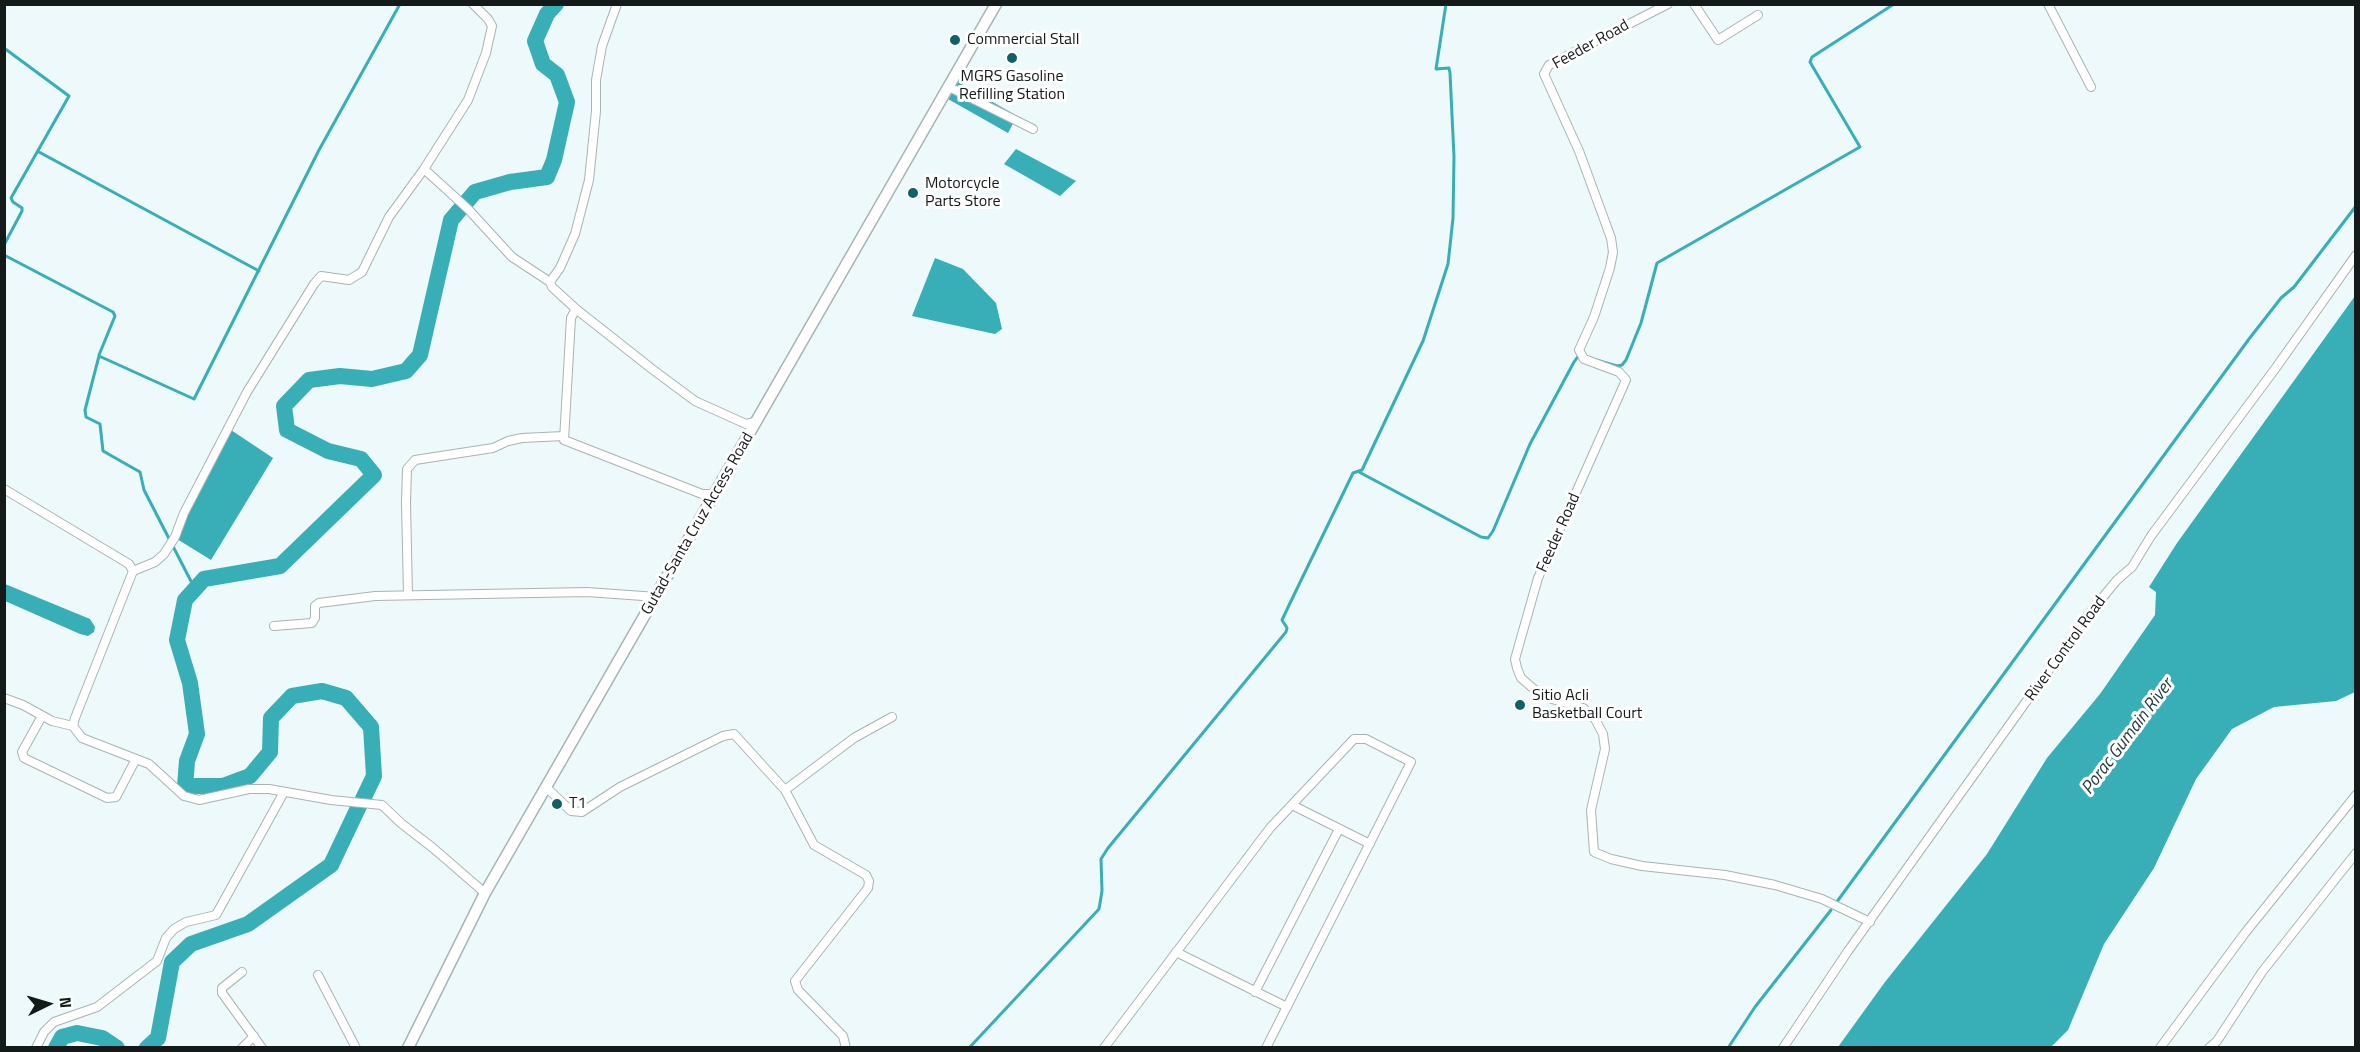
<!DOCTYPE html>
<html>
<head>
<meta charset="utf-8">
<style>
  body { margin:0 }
  #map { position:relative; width:2360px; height:1052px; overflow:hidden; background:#edf9fa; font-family:"Titillium Web",sans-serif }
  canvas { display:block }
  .frame { position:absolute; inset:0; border:6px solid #141919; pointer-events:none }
  .north { position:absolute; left:18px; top:974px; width:60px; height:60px; -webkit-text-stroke:4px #fff; paint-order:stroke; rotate:85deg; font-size:16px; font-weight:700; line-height:24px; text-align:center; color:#141919 }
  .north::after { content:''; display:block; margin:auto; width:21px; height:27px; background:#141919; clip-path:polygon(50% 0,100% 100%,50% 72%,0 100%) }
</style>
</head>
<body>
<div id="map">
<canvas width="2360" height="1052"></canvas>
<div class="frame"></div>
<div class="north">N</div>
</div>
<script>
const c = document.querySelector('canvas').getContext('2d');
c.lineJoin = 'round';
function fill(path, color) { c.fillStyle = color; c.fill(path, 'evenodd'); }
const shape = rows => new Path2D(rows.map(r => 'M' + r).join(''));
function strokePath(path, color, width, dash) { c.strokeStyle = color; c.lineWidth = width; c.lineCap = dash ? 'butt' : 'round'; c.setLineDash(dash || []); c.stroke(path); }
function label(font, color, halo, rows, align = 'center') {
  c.font = font + ' "Titillium Web",sans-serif'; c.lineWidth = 6; c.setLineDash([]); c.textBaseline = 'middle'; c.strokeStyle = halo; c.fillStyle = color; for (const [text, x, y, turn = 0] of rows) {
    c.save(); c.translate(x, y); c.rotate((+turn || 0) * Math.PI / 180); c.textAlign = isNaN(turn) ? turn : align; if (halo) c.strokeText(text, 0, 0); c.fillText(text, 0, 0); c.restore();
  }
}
fill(shape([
  [958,82,1017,116,1008,133,948,99],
  [1016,149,1076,181,1060,196,1004,164],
  [935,258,963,269,996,303,1002,329,995,334,912,316],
  [2355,296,2355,692,2336,701,2274,707,2232,729,2196,779,2154,868,2104,944,2068,1030,2051,1047,1838,1047,1885,982,1987,854,2047,758,2100,694,2155,615,2156,592,2149,587,2177,543],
  [231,430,273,458,211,560,177,539,186,515],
  [5,584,90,619,95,627,94,632,88,636,80,634,5,601]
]), '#38aeb6');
strokePath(shape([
  [553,8,553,4],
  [4,48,69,96,11,198,13,202,22,208,22,211,4,245],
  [39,152,259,271],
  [4,255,113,312,115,316,99,355],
  [1359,472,1481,537,1488,538,1493,531,1530,444,1574,362,1579,355,1617,366,1622,365,1626,360,1641,323,1657,263,1860,147,1810,62,1812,57,1894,4],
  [195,589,144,490,140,472,103,451,100,424,86,417,85,410,99,356,194,399,319,150,400,4],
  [1836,903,2249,339,2281,298,2294,287,2356,206],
  [969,1048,1099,909,1102,891,1101,859,1108,848,1286,632,1287,628,1282,620,1292,599,1353,473,1362,470,1423,341,1448,264,1453,218,1454,157,1450,73,1449,68,1436,69,1446,4],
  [1728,1048,1755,1007,1831,910]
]), '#38aeb6', 3);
strokePath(shape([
  [363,799,374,776,371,727,346,698,322,691,292,696,271,718,270,752,250,776,223,786,185,786,187,761,197,734,190,683,177,640,185,600,204,579,280,566,374,475,361,459,328,451,287,430,284,406,309,380,340,376,372,379,406,371,420,355,451,220,475,192,510,182,547,177,554,160,567,102,557,75,543,64,535,41,547,14,556,4],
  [56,1048,62,1037,77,1033,102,1038,117,1048],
  [147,1048,158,1038,172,962,191,944,248,924,331,865,359,806]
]), '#38aeb6', 16);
const street = shape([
  [473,4,488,19,492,26,486,53,468,100,424,169,468,209,512,257,550,282,552,287,576,309,652,369,695,401,746,424,757,421],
  [1668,4,1549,65,1544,74,1579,151,1611,238,1613,252,1610,268,1594,317,1579,350,1584,359,1619,372,1626,380,1538,578,1515,659,1517,668,1521,678,1535,690,1552,699,1583,708,1595,719,1603,734,1605,749,1591,810,1594,852,1611,859,1642,866,1725,875,1775,885,1822,899,1870,922],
  [1694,4,1718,40,1758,15],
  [2048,4,2091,87],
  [949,87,1033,129],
  [550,282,560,268,575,234,589,180,596,111,596,80,602,46,617,4],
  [576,309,571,318,564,440,702,494,716,494],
  [4,489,129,564,133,571,75,718,73,726,82,738,149,764,184,796,199,800,249,789,269,789,331,800,382,805,402,824,433,848,485,893],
  [133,571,155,562,164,554,175,537,184,513,247,392,314,284,321,276,349,280,362,272,389,217,424,169],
  [408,595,406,503,407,469,415,460,493,448,508,441,522,438,564,436],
  [274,626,312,623,315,618,315,606,319,603,375,596,587,592,657,597],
  [4,698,23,705,52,721,73,726],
  [42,716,22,752,24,758,107,798,116,797,136,759],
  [547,788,571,811,582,812,620,787,723,736,734,734,785,790,814,845,866,875,869,881,868,888,795,981,798,990,843,1036,846,1048],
  [785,790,854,738,892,717],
  [1292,805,1370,844],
  [1176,952,1287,1007],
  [242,972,222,988,222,993,262,1048],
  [318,975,356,1048],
  [1255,992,1339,829],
  [36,1048,44,1032,54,1022,97,1007,157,961,166,938,174,929,186,922,216,915,284,792],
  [242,1048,254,1036],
  [1104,1048,1270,828,1354,739,1366,739,1411,762,1266,1048],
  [1783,1048,1848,951,2088,615,2117,580,2132,567,2151,536,2275,369,2356,255],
  [2160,1048,2245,933,2356,795],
  [2209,1048,2217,1041,2262,972,2356,853]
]);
const secondary = shape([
  [408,1048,485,893,996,4]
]);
strokePath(street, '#a8b4b4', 10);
strokePath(secondary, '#a8b4b4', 13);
strokePath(street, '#fff', 8);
strokePath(secondary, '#fff', 10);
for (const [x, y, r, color] of [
  [955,40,6,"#106166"],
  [1012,58,6,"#106166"],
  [913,193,6,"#106166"],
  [1520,705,6,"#106166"],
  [557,804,6,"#106166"]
]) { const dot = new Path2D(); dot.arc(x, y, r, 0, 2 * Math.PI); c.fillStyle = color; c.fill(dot); strokePath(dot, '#fff', 2); }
label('16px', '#141919', '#fff', [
  ["Commercial Stall",967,40],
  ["MGRS Gasoline",1012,77,"center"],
  ["Refilling Station",1012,95,"center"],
  ["Motorcycle",925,184],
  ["Parts Store",925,202],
  ["Sitio Acli",1532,696],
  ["Basketball Court",1532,714],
  ["T1",569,804]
], 'left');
label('16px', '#141919', '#fff', [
  ["Feeder Road",1591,45,-29],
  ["Gutad-Santa Cruz Access Road",698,524,-60],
  ["Feeder Road",1559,533,-66],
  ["River Control Road",2066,649,-54]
]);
label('italic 18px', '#223b3d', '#fff', [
  ["Porac Gumain River",2128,737,-53]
]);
</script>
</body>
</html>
